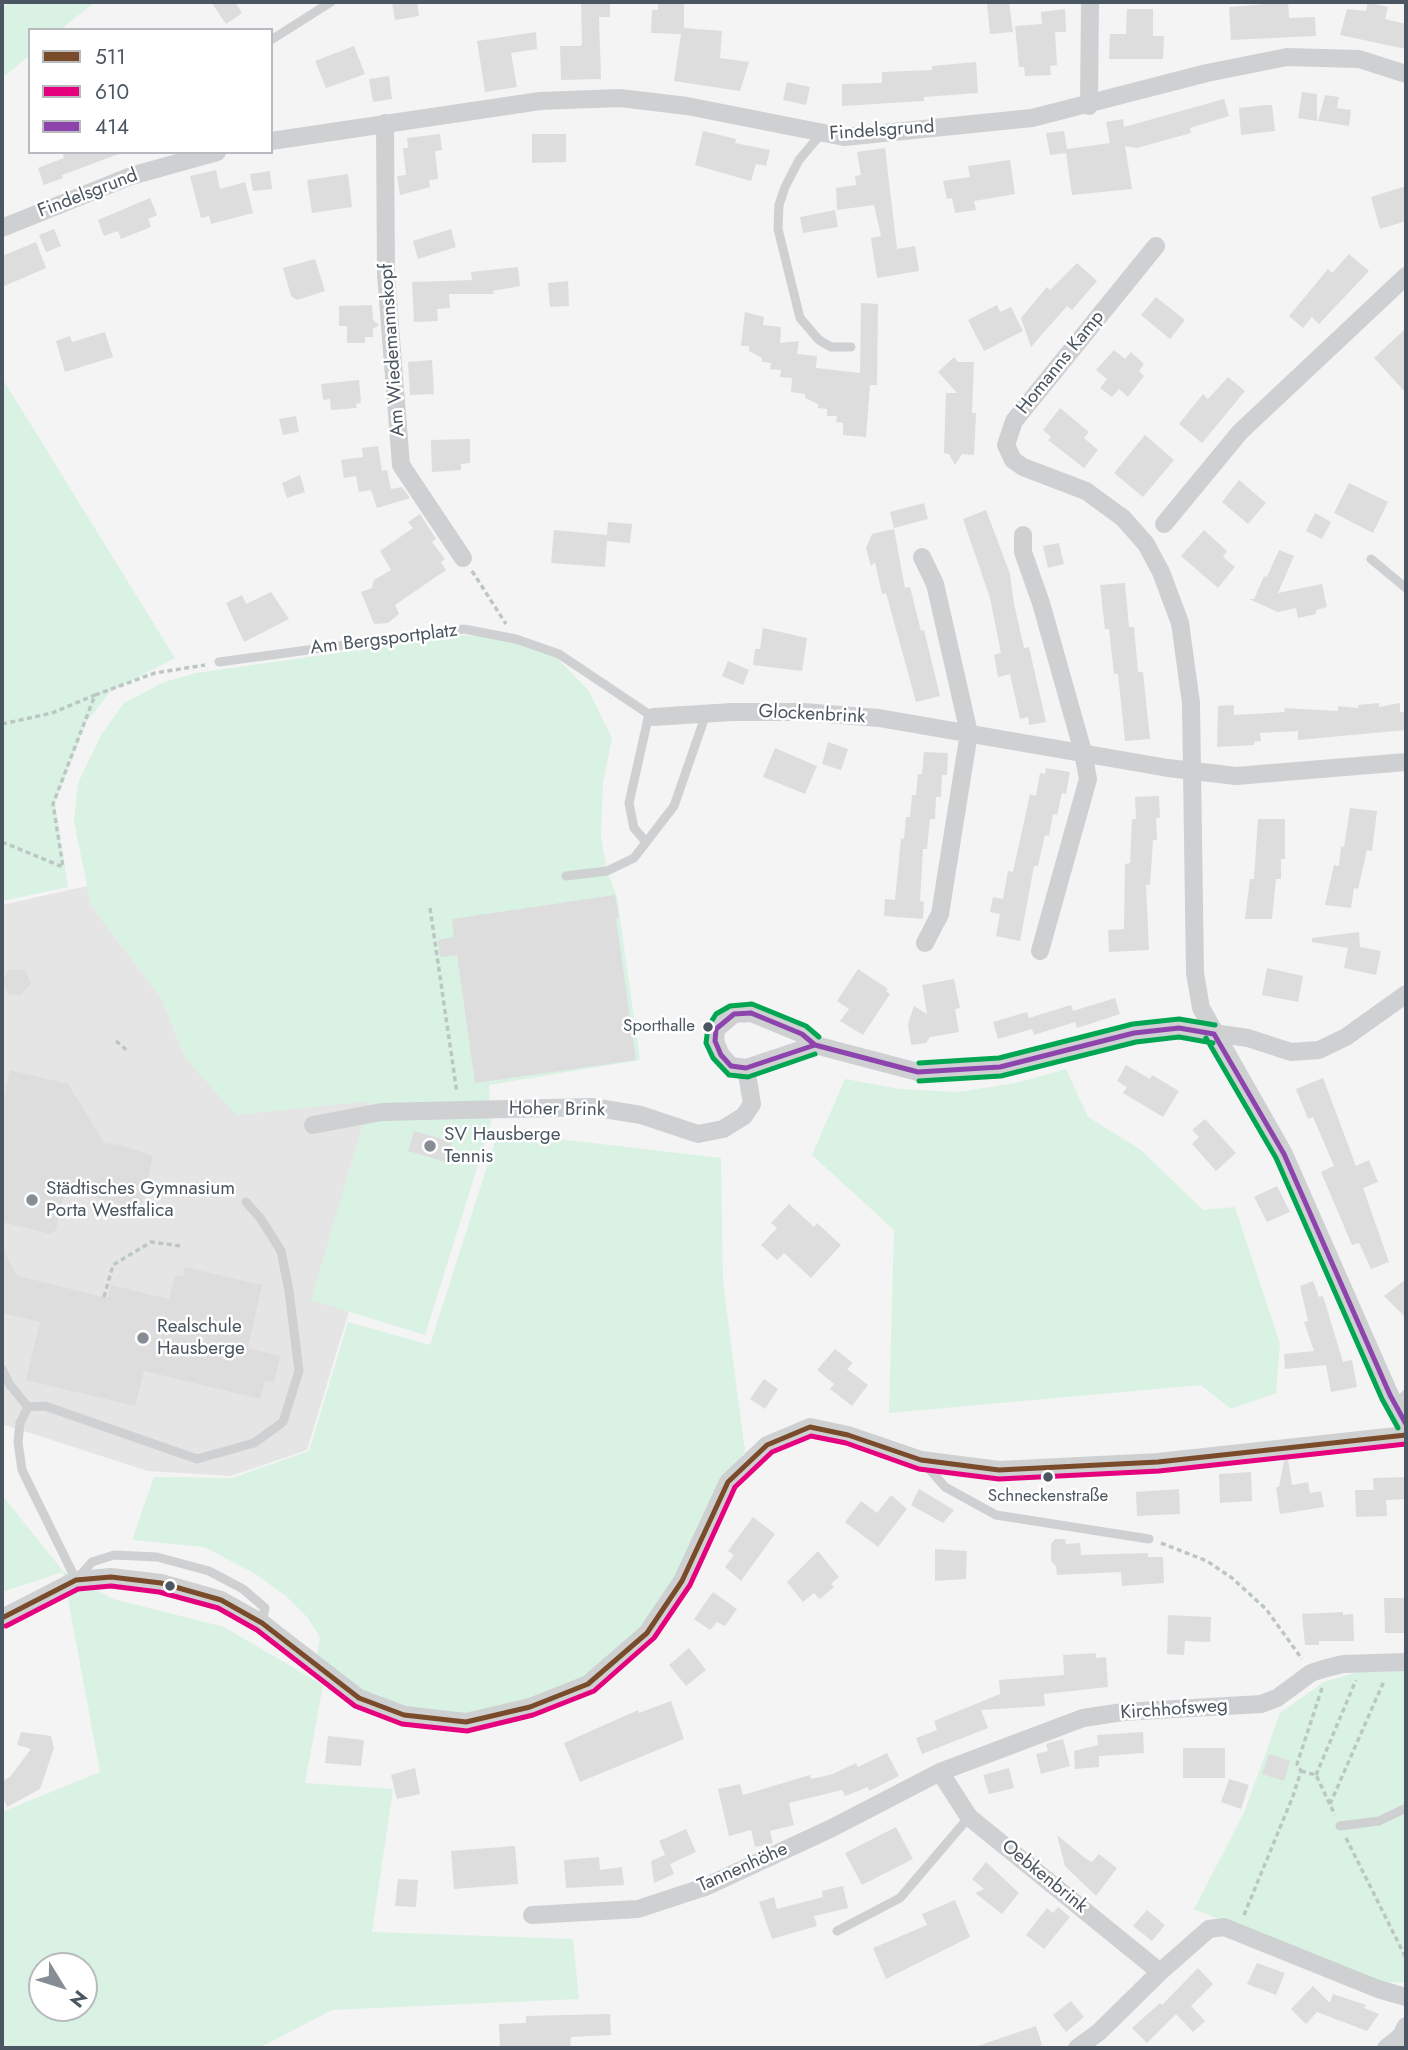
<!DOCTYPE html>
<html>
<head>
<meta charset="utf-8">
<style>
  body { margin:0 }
  #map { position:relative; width:1408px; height:2050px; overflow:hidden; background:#f4f4f4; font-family:Jost,sans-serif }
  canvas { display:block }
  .frame { position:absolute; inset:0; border:4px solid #4a5661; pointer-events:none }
  .legend { position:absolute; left:28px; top:28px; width:245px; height:126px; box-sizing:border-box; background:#fff; border:2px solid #b7bbc0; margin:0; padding:9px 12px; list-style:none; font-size:21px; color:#4a5661 }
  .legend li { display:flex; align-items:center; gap:14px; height:35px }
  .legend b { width:35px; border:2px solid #b7bbc0 }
  .north { position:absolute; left:28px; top:1952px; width:70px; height:70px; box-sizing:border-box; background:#fff; border:2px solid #b7bbc0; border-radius:50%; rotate:128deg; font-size:19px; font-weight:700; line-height:28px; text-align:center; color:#4a5661 }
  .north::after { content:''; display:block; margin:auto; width:24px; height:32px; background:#868d94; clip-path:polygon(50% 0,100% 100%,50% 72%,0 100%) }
</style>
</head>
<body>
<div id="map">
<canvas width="1408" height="2050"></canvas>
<div class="frame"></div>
<ul class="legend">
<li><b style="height:9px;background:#7a4b2a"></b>511</li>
<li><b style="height:9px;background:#e5007d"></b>610</li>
<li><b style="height:9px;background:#8e44ad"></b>414</li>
</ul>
<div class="north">N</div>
</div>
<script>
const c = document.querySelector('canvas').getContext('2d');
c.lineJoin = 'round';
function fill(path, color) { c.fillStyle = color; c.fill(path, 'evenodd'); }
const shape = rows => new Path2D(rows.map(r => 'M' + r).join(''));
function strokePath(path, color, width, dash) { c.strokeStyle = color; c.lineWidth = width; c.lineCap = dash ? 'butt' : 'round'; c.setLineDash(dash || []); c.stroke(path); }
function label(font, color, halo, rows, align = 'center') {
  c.font = font + ' Jost,sans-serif'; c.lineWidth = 5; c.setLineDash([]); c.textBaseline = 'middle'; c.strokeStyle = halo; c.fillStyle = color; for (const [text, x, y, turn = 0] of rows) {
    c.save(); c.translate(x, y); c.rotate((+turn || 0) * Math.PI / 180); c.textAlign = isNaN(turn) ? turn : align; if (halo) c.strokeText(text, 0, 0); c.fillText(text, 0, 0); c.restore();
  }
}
fill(shape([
  [87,886,91,905,162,999,186,1059,370,1100,312,1300,349,1311,307,1450,231,1476,148,1471,2,1424,2,905]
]), '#e6e5e6');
fill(shape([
  [12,2,95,2,60,30,30,30,30,55,2,78,2,7],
  [2,378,175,658,110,692,87,721,55,803,68,887,2,901],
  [465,635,514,640,557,658,589,691,612,738,603,783,601,837,607,871,617,897,640,1060,489,1085,491,1123,425,1335,311,1300,370,1101,236,1115,186,1059,162,999,91,905,74,822,78,783,101,735,124,703,164,682,196,673],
  [1066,1069,1088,1117,1141,1150,1203,1210,1235,1207,1280,1344,1276,1393,1231,1409,1201,1385,889,1413,894,1230,812,1155,845,1079,900,1089,958,1092,1016,1083],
  [498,1132,721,1158,723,1282,745,1452,723,1480,678,1580,642,1631,589,1677,528,1700,468,1717,405,1711,360,1690,317,1656,320,1637,308,1618,286,1596,254,1573,204,1547,132,1540,154,1477,232,1478,309,1451,348,1322,430,1345],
  [2,1495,63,1571,113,1599,224,1627,323,1685,305,1783,393,1789,372,1932,573,1939,579,1999,332,2010,259,2048,2,2048,2,1812,100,1772,63,1572,2,1592],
  [42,1966,84,1966,84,2008,42,2008],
  [1406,1671,1406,1982,1379,1983,1194,1909,1244,1813,1280,1713,1324,1682,1357,1672]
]), '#d9f2e3');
fill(shape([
  [211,2,235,2,242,13,226,24],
  [392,2,417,2,419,16,395,20],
  [581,2,610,2,610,17,599,17,601,79,561,80,560,46,581,46,582,42],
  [658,2,684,2,684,28,722,31,720,58,749,62,740,91,674,81,681,34,651,33,652,10,658,10],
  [1009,2,1013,32,990,34,987,4],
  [1266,2,1288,2,1289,18,1315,17,1316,36,1231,40,1229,7,1266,4],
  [1368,2,1388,7,1385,19,1406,24,1406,49,1340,35,1347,9,1366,11],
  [1065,9,1066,32,1055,32,1057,65,1050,66,1051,75,1025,76,1024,67,1019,67,1015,26,1042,24,1041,12],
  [1127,9,1153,9,1153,36,1164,36,1163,59,1109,59,1110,34,1126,34],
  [536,32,537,49,511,53,517,87,485,92,477,41],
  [354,46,365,74,326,88,315,61],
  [976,62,978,93,924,97,924,101,842,106,842,84,882,83,882,72,932,70,932,66],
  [389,76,392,99,373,102,369,79],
  [787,82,810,87,806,105,783,100],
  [1302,92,1317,94,1317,121,1298,118],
  [1325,95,1339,97,1337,108,1351,110,1349,126,1318,121],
  [1224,99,1229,116,1190,128,1191,133,1137,148,1125,146,1132,189,1072,195,1066,153,1050,155,1046,133,1064,131,1067,149,1110,143,1106,122,1123,119,1124,127],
  [1265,105,1272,105,1275,131,1241,135,1239,108],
  [703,131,736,139,735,143,770,150,766,166,756,164,751,181,695,165],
  [440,134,442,150,435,151,438,179,429,180,430,187,400,195,397,176,406,175,403,148,408,148,407,138],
  [532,134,566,134,566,162,532,163],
  [885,148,897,249,915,246,919,271,877,278,871,238,881,236,874,205,837,210,836,188,856,185,855,176,861,175,857,152],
  [62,152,118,152,119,154,62,175,63,178,44,185,38,168,64,158],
  [1010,160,1015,194,974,201,976,210,955,213,952,198,947,199,943,181,970,177,968,166],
  [216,170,220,189,245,182,253,213,211,224,209,216,201,218,190,176],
  [270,171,272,189,253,191,250,174],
  [348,174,352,207,312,213,307,180],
  [1406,186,1406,221,1380,229,1371,197],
  [150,198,157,215,148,219,151,227,121,239,118,231,104,236,98,220],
  [835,210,838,227,803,233,800,217],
  [54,229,61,246,46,252,39,235],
  [451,229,456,247,418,259,413,241],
  [36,242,46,268,2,287,2,256],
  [1349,254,1369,271,1319,324,1312,317,1303,328,1289,316,1328,269,1332,273],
  [315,259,325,291,297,300,291,296,283,268],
  [1077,263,1097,281,1072,310,1067,306,1031,347,1021,318,1047,287,1050,290],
  [518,267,520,286,493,291,494,294,449,294,450,308,437,309,438,321,414,322,412,282,472,280,471,272],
  [568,281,569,306,550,307,548,283],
  [1156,297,1185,320,1170,339,1141,315],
  [861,303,878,304,877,385,870,385,866,437,843,435,843,423,836,422,837,416,827,416,827,409,818,408,818,404,805,398,805,394,791,392,792,378,780,377,781,370,770,369,771,363,762,362,762,358,749,351,749,346,741,346,745,312,764,317,763,325,781,327,780,343,799,341,797,354,817,356,816,368,860,373],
  [372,305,373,320,379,325,373,329,373,337,365,337,365,343,347,343,347,326,339,326,339,306],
  [997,305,1000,312,1011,307,1023,331,984,351,968,320],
  [1406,328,1406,393,1374,358],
  [105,332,113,357,65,372,56,341,70,336,72,342],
  [1114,350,1125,359,1131,352,1144,364,1139,371,1144,376,1128,397,1119,389,1112,397,1100,388,1107,379,1096,370],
  [954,357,958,362,974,362,972,413,976,413,974,455,962,454,955,465,949,454,944,453,946,393,957,393,938,372],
  [432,360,434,394,410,395,408,362],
  [1228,377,1245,391,1202,443,1179,424,1203,394,1208,399],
  [359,380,361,403,356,404,357,408,331,410,330,399,323,400,321,384],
  [1060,408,1089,432,1084,438,1098,450,1084,468,1048,440,1051,437,1043,430],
  [296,416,299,432,283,435,279,419],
  [1145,435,1174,460,1143,497,1114,473],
  [470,439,470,463,461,464,461,470,432,472,431,440],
  [378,446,382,471,387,470,391,489,402,487,410,498,377,508,371,490,359,492,356,476,344,478,341,460,363,457,362,448],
  [300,475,305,492,287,498,282,483],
  [1239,480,1266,503,1248,524,1222,502],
  [1349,483,1388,502,1373,533,1334,513],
  [924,503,928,519,894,528,890,512],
  [986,510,1010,574,1014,604,1024,648,1029,647,1046,722,1029,725,1028,717,1020,719,1010,674,998,677,994,655,1001,653,990,598,963,519],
  [1315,513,1331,522,1322,539,1306,531],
  [420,514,436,539,432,542,445,559,441,562,446,570,395,605,399,614,388,623,374,624,361,592,372,588,374,580,391,570,380,551,413,528,408,522],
  [608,522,632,524,630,543,607,541,605,567,551,563,554,530,607,535],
  [894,529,905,588,910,587,921,631,924,630,940,696,916,702,886,593,882,594,875,562,871,566,866,548,872,534],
  [1204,530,1227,551,1223,557,1235,567,1218,588,1181,556],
  [1059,543,1064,564,1048,568,1043,546],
  [1279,550,1294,556,1278,593,1322,584,1327,607,1316,610,1316,614,1298,618,1296,608,1278,612,1249,599,1254,599,1264,576,1267,577],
  [1125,583,1129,627,1134,627,1138,672,1143,672,1150,739,1125,741,1118,674,1114,674,1109,629,1105,629,1100,585],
  [271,592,289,619,244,642,226,603,242,595,246,604],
  [763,628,807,638,802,671,753,665,755,649,760,649],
  [728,661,749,670,743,685,722,676],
  [1379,703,1379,707,1400,703,1400,712,1406,712,1406,730,1298,740,1298,731,1260,733,1261,741,1254,742,1254,745,1217,747,1218,706,1234,705,1234,715,1285,712,1284,708,1338,711,1338,706,1358,708,1358,705],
  [828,742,848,749,841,770,822,764],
  [775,748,817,766,805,794,763,777],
  [924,752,948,753,947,775,942,775,941,797,936,797,935,819,930,819,927,849,923,849,920,901,924,902,923,919,884,916,885,899,895,900,901,838,904,839,906,817,910,817,912,795,916,795,918,774,922,774],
  [1046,768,1070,772,1066,794,1062,793,1057,815,1053,814,1049,836,1045,835,1038,866,1034,866,1020,941,996,936,1000,914,990,912,993,897,1003,899,1008,871,1013,872,1030,794,1036,796,1040,773,1045,774],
  [1159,796,1160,818,1156,818,1157,840,1153,840,1150,885,1146,885,1149,950,1109,952,1108,930,1124,929,1125,864,1130,863,1132,819,1136,819,1135,797],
  [1350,808,1377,811,1372,851,1367,850,1358,889,1354,888,1351,908,1325,905,1334,865,1339,866,1341,846,1344,847],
  [1258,819,1285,819,1285,859,1281,859,1281,879,1276,879,1272,919,1245,919,1250,879,1254,879],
  [615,895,619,918,616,918,636,1060,475,1083,457,955,440,957,438,940,454,937,452,919],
  [1359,932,1360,947,1381,951,1376,975,1344,968,1348,948,1312,942,1312,938],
  [1267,968,1303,976,1298,1002,1262,995],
  [10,969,25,970,31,983,21,995,9,994,2,980],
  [858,969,888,989,886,991,890,994,863,1035,840,1021,849,1009,837,1001],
  [954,979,960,1008,955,1009,959,1032,930,1037,926,1043,911,1045,908,1024,914,1006,927,1014,922,985],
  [1115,998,1120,1014,1077,1028,1075,1022,1034,1035,1032,1029,998,1039,993,1022,1027,1012,1029,1018,1071,1005,1073,1011],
  [1126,1065,1150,1079,1152,1075,1179,1091,1163,1117,1123,1093,1127,1087,1117,1081],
  [10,1070,68,1084,104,1143,120,1145,153,1156,141,1209,65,1191,56,1230,50,1234,2,1222,2,1106],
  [1323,1078,1356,1166,1369,1160,1378,1182,1363,1188,1389,1262,1371,1269,1359,1243,1352,1245,1321,1172,1334,1166,1313,1117,1308,1119,1296,1089],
  [1205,1119,1236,1153,1216,1171,1192,1144,1199,1137,1192,1130],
  [414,1131,452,1142,446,1162,408,1151],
  [1277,1186,1290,1212,1267,1222,1254,1197],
  [789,1204,814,1227,817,1223,841,1245,811,1278,784,1253,777,1260,761,1245,777,1228,771,1223],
  [2,1249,18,1276,108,1298,111,1285,169,1299,175,1275,183,1276,185,1267,262,1285,248,1348,280,1356,274,1383,265,1381,260,1399,144,1371,135,1406,26,1380,40,1322,2,1313],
  [1406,1279,1406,1318,1384,1296],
  [1313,1281,1319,1297,1323,1296,1343,1362,1352,1360,1357,1387,1331,1392,1326,1365,1285,1369,1284,1354,1314,1351,1304,1322,1308,1321,1300,1286],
  [835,1349,853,1363,847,1369,868,1385,852,1406,830,1389,834,1384,817,1370],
  [764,1379,778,1389,765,1409,750,1399],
  [1288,1459,1292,1485,1308,1482,1310,1493,1321,1491,1324,1507,1280,1514,1276,1487,1279,1487,1284,1460],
  [1251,1472,1252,1501,1220,1503,1219,1474],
  [1406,1477,1406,1499,1386,1500,1387,1516,1356,1517,1355,1490,1374,1490,1373,1478],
  [919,1489,954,1510,943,1523,911,1505],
  [1179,1489,1180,1514,1137,1516,1136,1492],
  [891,1495,907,1509,878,1547,845,1522,861,1501,877,1513],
  [753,1517,775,1534,741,1581,725,1567,734,1555,728,1551],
  [1055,1539,1065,1539,1066,1544,1080,1543,1081,1555,1148,1553,1148,1557,1163,1557,1164,1583,1122,1586,1121,1572,1057,1575,1056,1566,1051,1561,1051,1544],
  [935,1549,967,1551,966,1579,935,1581],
  [818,1551,839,1577,831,1584,834,1587,820,1599,814,1593,803,1602,787,1582],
  [713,1592,737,1609,725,1626,717,1622,710,1630,694,1619],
  [1384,1598,1406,1598,1405,1633,1385,1633],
  [1343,1612,1343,1615,1353,1614,1354,1641,1319,1641,1319,1645,1305,1645,1302,1614],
  [1168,1615,1211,1617,1210,1642,1185,1641,1184,1655,1167,1654],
  [689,1648,706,1670,686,1686,669,1665],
  [1096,1653,1096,1658,1106,1657,1108,1687,1044,1694,1045,1706,981,1710,988,1728,922,1754,916,1738,937,1730,934,1721,1000,1694,999,1680,1064,1675,1063,1655],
  [671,1701,684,1739,580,1782,564,1743,638,1710,639,1713],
  [21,1732,51,1736,54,1748,40,1789,7,1807,2,1796,2,1781,10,1777,31,1749,17,1745],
  [1143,1732,1144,1753,1099,1756,1099,1767,1075,1769,1074,1751,1098,1745,1097,1735],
  [328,1736,364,1740,361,1766,325,1763],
  [1063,1739,1070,1766,1041,1774,1036,1754,1048,1751,1046,1744],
  [1183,1748,1225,1748,1225,1778,1183,1778],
  [887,1753,899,1776,869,1791,868,1787,845,1796,842,1790,789,1803,794,1825,770,1831,773,1843,755,1847,751,1830,729,1836,718,1789,740,1784,743,1795,810,1775,811,1779,833,1774,856,1763,858,1767],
  [1269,1754,1290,1761,1284,1781,1262,1774],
  [415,1768,420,1794,397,1799,391,1775],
  [1009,1768,1014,1788,989,1794,983,1775],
  [1229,1779,1249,1785,1241,1809,1221,1802],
  [896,1827,913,1859,862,1885,845,1853],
  [686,1829,696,1852,670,1864,674,1874,654,1883,651,1861,665,1855,659,1841],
  [1057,1835,1085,1858,1092,1862,1099,1854,1117,1868,1096,1896,1065,1866],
  [515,1846,518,1884,454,1889,451,1851],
  [599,1857,600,1870,622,1867,624,1885,566,1888,564,1860],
  [986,1862,1019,1893,1002,1914,975,1893,984,1889,972,1879],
  [398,1879,418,1880,416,1907,395,1906],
  [843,1886,848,1908,814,1916,817,1926,772,1939,759,1902,774,1897,777,1909,823,1897,822,1891],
  [955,1900,970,1937,886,1979,873,1948,927,1925,922,1914],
  [1058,1907,1070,1917,1044,1949,1026,1935,1047,1908,1053,1913],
  [1147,1910,1165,1925,1152,1941,1133,1926],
  [1257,1963,1285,1973,1276,1995,1247,1984],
  [1198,1968,1213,1984,1191,2006,1205,2021,1193,2032,1176,2014,1147,2043,1132,2028,1160,2003,1162,2005],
  [1313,1986,1330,2003,1333,1994,1366,2005,1364,2008,1379,2014,1367,2031,1317,2012,1306,2024,1291,2009],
  [1071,2001,1084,2017,1066,2032,1053,2015],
  [610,2014,611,2035,571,2037,570,2048,500,2048,499,2024,526,2023,526,2016],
  [1036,2026,1042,2045,1033,2048,978,2048,978,2046]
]), '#ddddde');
strokePath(shape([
  [472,571,506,624],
  [2,724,52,713,95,695],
  [2,842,63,867,53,804,95,695,155,673,205,665],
  [430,908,457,1093],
  [116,1041,129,1052],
  [104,1297,113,1265,151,1242,181,1246],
  [1161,1543,1207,1561,1232,1578,1266,1609,1302,1659],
  [1301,1771,1316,1775,1335,1815],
  [1316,1775,1356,1680],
  [1330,1804,1384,1681],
  [1346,1838,1406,1958],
  [1244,1915,1293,1796,1301,1771,1297,1764,1322,1688]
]), '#bcc7c4', 3.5, [5, 3.5]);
strokePath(shape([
  [271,40,331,2],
  [820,135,799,160,785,187,779,205,778,229,800,318,819,340,831,347,851,347],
  [1371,559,1406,588],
  [219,662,464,629,516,639,559,654,653,717],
  [646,842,634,828,629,803,649,714],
  [566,876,607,871,634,858,674,806,706,714],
  [246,1202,261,1219,281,1251,289,1291,299,1371,283,1422,254,1443,197,1459,45,1406,28,1407,20,1423,18,1442,22,1470,76,1580,92,1562,114,1555,157,1557,209,1571,243,1589,265,1608,262,1623],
  [2,1369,10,1385,28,1407],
  [1395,1405,1406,1394],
  [924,1463,945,1487,996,1515,1149,1539],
  [1340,1826,1379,1821,1406,1808],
  [837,1931,900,1898,969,1817]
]), '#ced0d2', 9);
strokePath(shape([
  [1089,106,1090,2],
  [385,123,386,275,401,465,463,558],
  [271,141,540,101,620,98,687,106,844,137,1032,118,1207,73,1287,57,1359,59,1406,74],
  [2,228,131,176,217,152],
  [1156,246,1014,421,1006,445,1013,460,1023,467,1086,491,1123,518,1146,544,1161,572,1180,623,1191,703,1195,973,1201,1008,1284,1154,1390,1395,1406,1424],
  [1164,524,1240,432,1406,276],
  [1023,535,1023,552,1041,603,1083,752,1088,779,1040,951],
  [922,557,935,584,969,733,940,914,925,943],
  [653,717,732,712,803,712,879,718,1168,768,1236,776,1406,762],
  [815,1045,746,1068,731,1066,721,1055,715,1041,716,1029,734,1014,751,1013,802,1034,815,1045,918,1072,1000,1067,1134,1033,1179,1028,1248,1038,1291,1052,1319,1050,1346,1037,1406,994],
  [313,1125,381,1112,592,1107,641,1115,698,1134,723,1129,744,1116,752,1104,746,1068],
  [2,1618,76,1580,111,1577,161,1583,221,1600,262,1623,359,1698,404,1715,466,1722,530,1707,588,1684,647,1633,682,1581,728,1482,767,1445,810,1427,848,1435,921,1460,999,1470,1158,1462,1406,1435],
  [940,1772,969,1817,1160,1972,1209,1929,1224,1927,1378,1989,1406,1997],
  [532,1915,638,1909,705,1887,832,1828,940,1772,1083,1718,1123,1712,1261,1704,1277,1698,1311,1673,1323,1669,1343,1664,1406,1662],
  [1077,2048,1099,2032,1160,1972],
  [1386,2048,1401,2036,1406,2026]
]), '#ced0d2', 18);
strokePath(shape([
  [2,1618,76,1580,111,1577,161,1583,221,1600,262,1623,359,1698,404,1715,466,1722,530,1707,588,1684,647,1633,682,1581,728,1482,767,1445,810,1427,848,1435,921,1460,999,1470,1158,1462,1406,1435]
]), '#7a4b2a', 5);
strokePath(shape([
  [6,1626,78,1589,111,1586,159,1592,218,1608,257,1630,355,1706,402,1724,467,1731,533,1715,594,1691,654,1638,690,1585,735,1487,772,1452,811,1436,846,1443,919,1469,999,1479,1159,1471,1406,1444]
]), '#e5007d', 5);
strokePath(shape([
  [751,1013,802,1034,815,1045,746,1068,731,1066,721,1055,715,1041,716,1029,734,1014,751,1013],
  [1214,1034,1284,1154,1390,1395,1406,1424],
  [815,1045,918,1072,1000,1067,1134,1033,1179,1028,1214,1034]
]), '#8e44ad', 5);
strokePath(shape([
  [1206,1038,1276,1158,1382,1399,1398,1428],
  [815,1054,748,1077,729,1075,713,1058,706,1043,708,1027,716,1014,730,1006,752,1004,806,1026,819,1037],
  [919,1063,999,1058,1133,1024,1179,1019,1215,1025],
  [919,1081,1001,1076,1136,1042,1179,1037,1213,1043]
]), '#00a651', 5);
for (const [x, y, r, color] of [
  [708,1027,6,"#4a5661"],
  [430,1146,7,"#868d94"],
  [32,1200,7,"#868d94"],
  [143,1338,7,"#868d94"],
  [1048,1477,6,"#4a5661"],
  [170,1586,6,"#4a5661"]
]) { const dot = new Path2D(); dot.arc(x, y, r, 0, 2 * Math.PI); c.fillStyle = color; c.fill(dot); strokePath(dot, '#fff', 2.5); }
label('17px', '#4a5661', '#fff', [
  ["Sporthalle",695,1027],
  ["Schneckenstraße",1048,1497,"center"]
], 'right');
label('19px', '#4a5661', '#fff', [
  ["Findelsgrund",882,131,-4],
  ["Findelsgrund",88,194,-21],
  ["Am Wiedemannskopf",393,350,-94],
  ["Homanns Kamp",1061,363,-51],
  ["Am Bergsportplatz",384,640,-7],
  ["Glockenbrink",812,715,3],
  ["Hoher Brink",557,1110,1],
  ["Kirchhofsweg",1174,1710,-4],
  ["Tannenhöhe",743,1868,-24],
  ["Oebkenbrink",1044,1877,39]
]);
label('19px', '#4a5661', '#fff', [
  ["SV Hausberge",444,1135],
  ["Tennis",444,1157],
  ["Städtisches Gymnasium",46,1189],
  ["Porta Westfalica",46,1211],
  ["Realschule",157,1327],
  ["Hausberge",157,1349]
], 'left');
</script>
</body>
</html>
